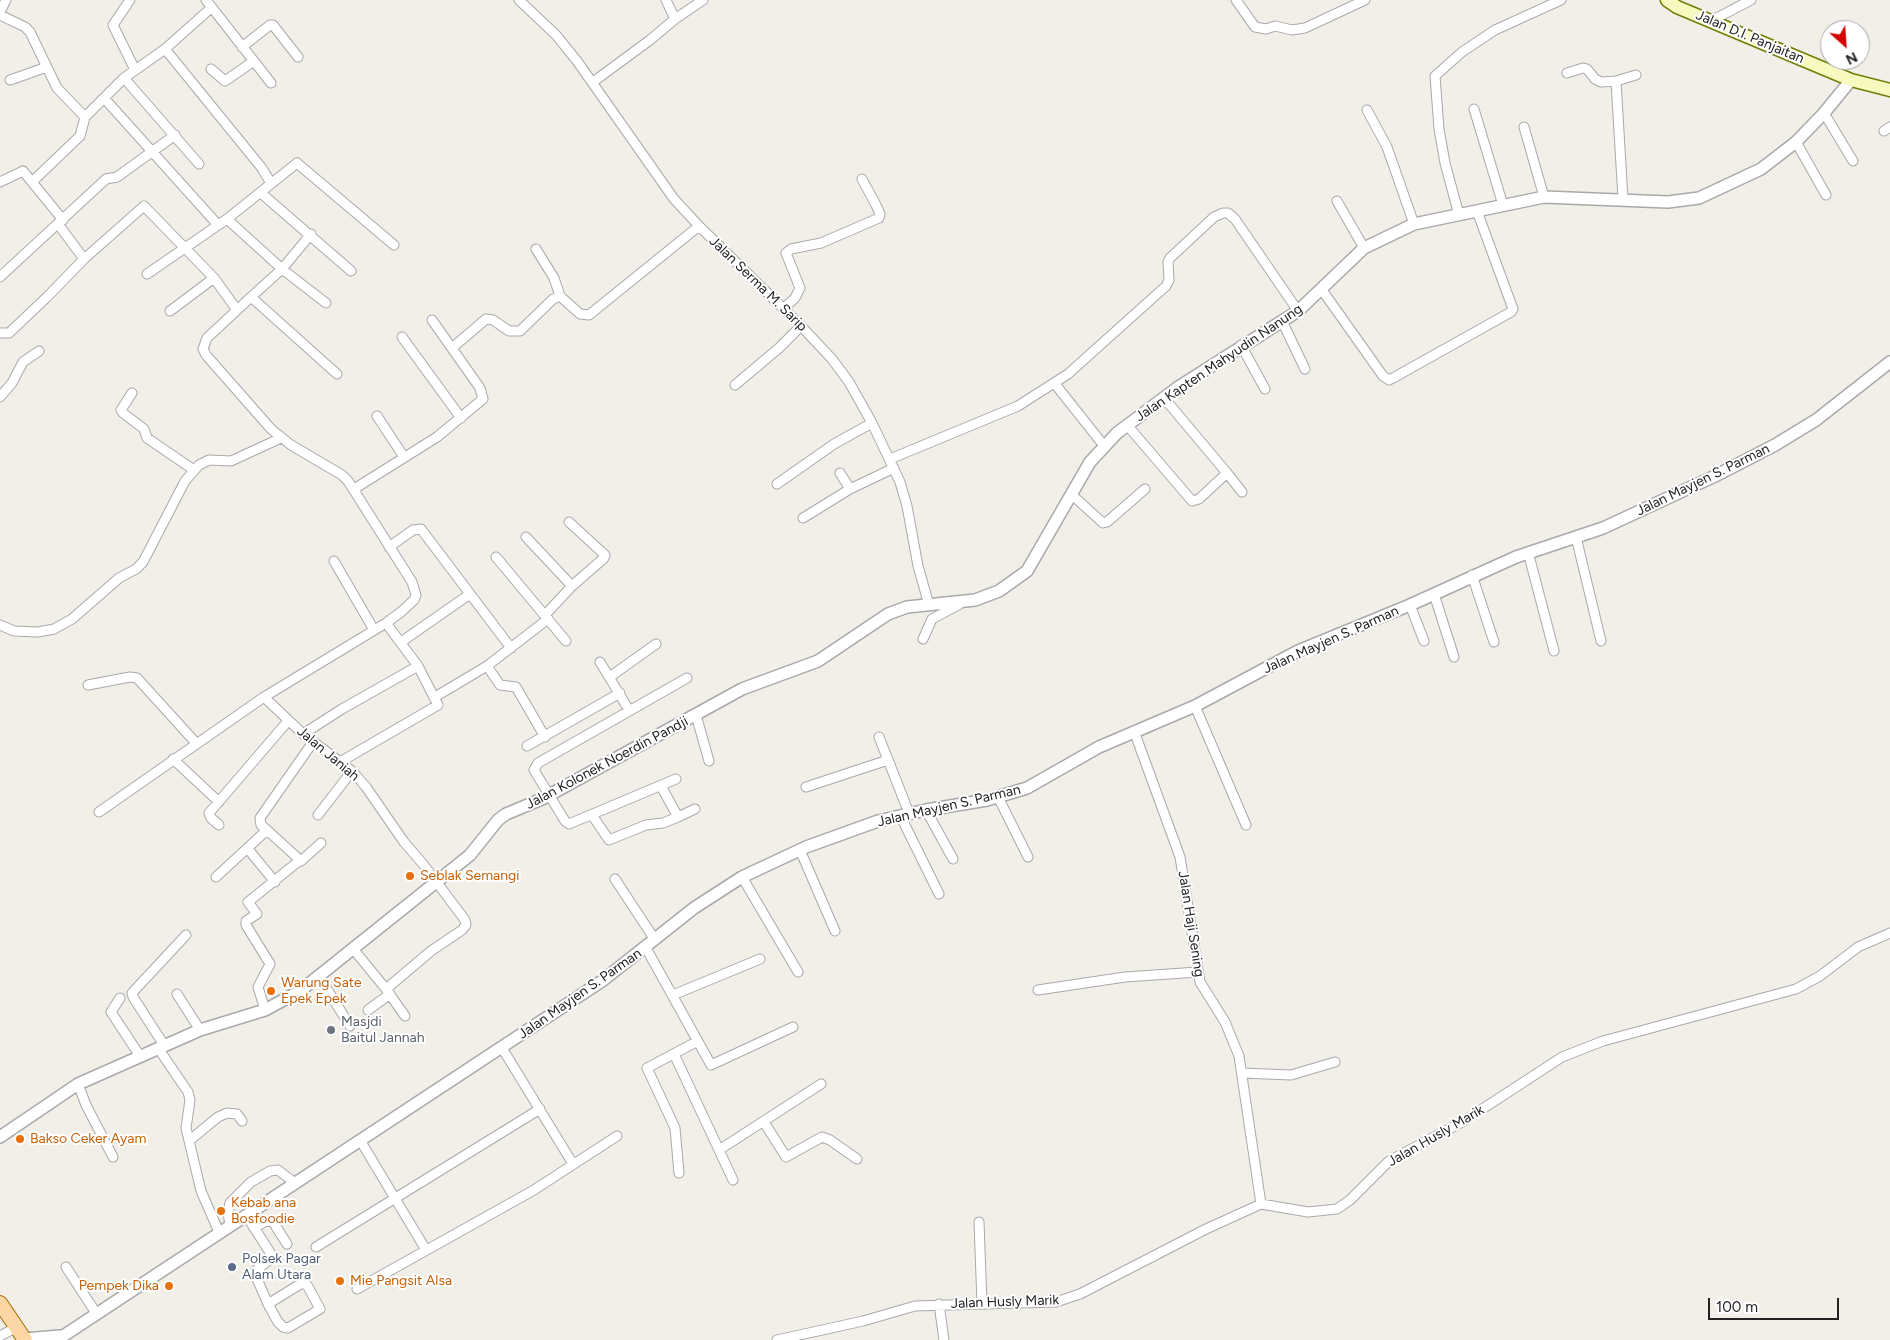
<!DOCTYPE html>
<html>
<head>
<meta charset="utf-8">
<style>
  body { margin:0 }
  #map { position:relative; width:1890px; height:1340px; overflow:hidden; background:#f2efe9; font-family:Figtree,sans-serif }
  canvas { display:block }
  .north { position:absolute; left:1820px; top:20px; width:50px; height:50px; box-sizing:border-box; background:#fff; border:1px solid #a7a7a7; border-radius:50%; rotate:154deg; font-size:14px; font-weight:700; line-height:20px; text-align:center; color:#222 }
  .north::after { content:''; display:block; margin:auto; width:18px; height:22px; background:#d40000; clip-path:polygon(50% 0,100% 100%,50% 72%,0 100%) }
  .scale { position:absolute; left:1708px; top:1298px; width:131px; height:22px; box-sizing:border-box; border:2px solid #222; border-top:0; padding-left:6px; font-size:15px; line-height:18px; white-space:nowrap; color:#222; -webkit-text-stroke:4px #fff; paint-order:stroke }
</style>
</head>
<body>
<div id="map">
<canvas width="1890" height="1340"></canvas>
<div class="north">N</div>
<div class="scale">100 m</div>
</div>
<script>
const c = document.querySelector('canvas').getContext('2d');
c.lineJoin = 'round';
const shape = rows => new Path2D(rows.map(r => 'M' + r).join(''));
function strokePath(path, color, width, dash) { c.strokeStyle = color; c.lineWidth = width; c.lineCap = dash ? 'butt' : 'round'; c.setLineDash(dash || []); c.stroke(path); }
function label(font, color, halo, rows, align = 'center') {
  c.font = font + ' Figtree,sans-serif'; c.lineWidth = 4; c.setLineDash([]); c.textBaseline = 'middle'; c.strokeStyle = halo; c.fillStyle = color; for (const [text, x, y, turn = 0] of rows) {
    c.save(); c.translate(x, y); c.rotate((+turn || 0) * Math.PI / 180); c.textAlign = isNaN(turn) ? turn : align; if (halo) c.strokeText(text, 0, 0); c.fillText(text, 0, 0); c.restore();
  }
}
const minor = shape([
  [130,0,113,25,135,70],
  [206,0,271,83],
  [519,0,556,35,577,61,674,199,699,226,801,326,832,359,849,382,872,423,900,482,907,506,918,566,929,605],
  [666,0,675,19],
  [1236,0,1255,27,1266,29,1275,26,1292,30,1305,28,1365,0],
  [0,12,6,0],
  [0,15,25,27,30,32,57,88,85,117],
  [1711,21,1751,0],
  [242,47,270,25,273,25,298,57],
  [165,49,261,167,271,183],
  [211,69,225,81,254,61],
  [1567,73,1583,68,1587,69,1595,79,1601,82,1616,81,1636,75],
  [124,78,199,164],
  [10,80,47,67],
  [1616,81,1623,199],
  [593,82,650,40,675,19,703,0],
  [104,98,218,225],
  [1474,109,1503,205],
  [1367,110,1387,147,1414,224],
  [1824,113,1853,161],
  [1524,127,1544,197],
  [1884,131,1890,127],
  [1796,142,1826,195],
  [0,182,23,171,63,220],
  [32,182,80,136,85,117,124,78,165,49,211,8],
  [261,193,351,271],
  [1337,201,1364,248],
  [1459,215,1445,163,1439,129,1435,76,1462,52,1495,30,1561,0],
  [227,219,282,269,326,303],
  [58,224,84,259],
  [311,234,282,269,251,297,337,374],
  [536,249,554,278,560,296],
  [147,274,227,219,297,163,394,245],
  [0,277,106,179,117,177,175,135],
  [1322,290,1383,376,1389,380,1393,378,1511,312,1513,309,1477,211],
  [251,297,207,338,203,349,206,355,271,429,291,445,342,475,348,481,412,582,416,595,414,600,401,612,386,623,264,697],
  [784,308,795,298,800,288,786,253,791,249,821,243,879,218,880,214,876,205,862,179],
  [170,311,214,278],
  [1282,321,1305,369],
  [0,333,9,333,47,297,84,259,144,206,214,278,237,310],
  [402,337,461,418],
  [1241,345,1265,389],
  [452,348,486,319,493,320,509,331,520,331,553,299,560,296,580,314,589,315,699,226],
  [1055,384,1105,447],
  [735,385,779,348,801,326],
  [132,393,121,410,123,413,144,429,147,438,194,470],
  [0,397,12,383,23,362,39,351],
  [377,416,404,457],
  [1127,425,1192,501,1199,499,1227,473,1164,398],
  [890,459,1018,406,1068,374,1166,286,1169,280,1168,262,1170,258,1214,217,1223,213,1228,213,1235,219,1298,311],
  [840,473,850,489],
  [1227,473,1242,492],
  [777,484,834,444,872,423],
  [354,489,437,437,483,399,480,388,432,320],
  [1071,494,1103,523,1107,522,1145,489],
  [803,518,850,489,894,468],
  [526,537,572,586],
  [1576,537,1601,641],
  [389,547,413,530,421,529,511,648],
  [1528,552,1554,651],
  [496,557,566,641],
  [334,561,374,630],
  [1472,575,1494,642],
  [1434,594,1454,657],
  [1410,605,1424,641],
  [545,615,572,586,604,558,605,555,569,522],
  [0,625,14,631,38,632,54,629,72,619,119,578,136,569,143,562,185,481,199,465,209,460,231,461,281,438],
  [923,639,932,619,960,604],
  [401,642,470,594],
  [600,662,629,710],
  [487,666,500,685,516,687,545,737],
  [611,676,656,644],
  [88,685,130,677,137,678,196,743],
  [435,697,487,666,548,619],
  [1195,706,1246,825],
  [696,715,709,761],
  [1134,731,1180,857,1200,982,1225,1022,1239,1056,1261,1204],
  [303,734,342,709,418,666],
  [879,737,909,813],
  [527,746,620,693],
  [173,759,219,802],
  [340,762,438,705,418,666,386,623],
  [676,779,569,824,565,821,534,770,538,763,687,678],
  [661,786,678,817,695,809],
  [806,787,888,760],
  [998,797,1028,857],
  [926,810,953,859],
  [99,812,264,697,303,734,352,771,366,787,404,842,423,864,465,920,466,925,462,930,431,951,386,989,354,950],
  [318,815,352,771],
  [592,815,609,840,646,825,663,823,678,817],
  [900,815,939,894],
  [219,825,211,818,209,813,288,721],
  [267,830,301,861,321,843],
  [248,849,275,882],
  [800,850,835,931],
  [216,877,267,830,261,825,260,818,313,742],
  [742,877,798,972],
  [615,879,655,940],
  [646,948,711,1065,793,1027],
  [320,978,350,1026],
  [386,989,405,1016],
  [1038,990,1125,977,1198,972],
  [177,994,200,1030],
  [673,995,760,959],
  [120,998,111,1012,140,1056],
  [265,1010,258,987,270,964,246,925,246,921,257,914,248,902,299,861],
  [368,1010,390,994],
  [164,1045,133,997,132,993,186,935],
  [158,1048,188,1092,190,1100,186,1128,201,1191,219,1232],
  [502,1048,573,1164],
  [674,1054,719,1150,821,1084],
  [1242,1073,1291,1075,1335,1062],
  [78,1084,86,1105,113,1157],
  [764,1122,786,1157,822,1137,830,1140,857,1159],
  [190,1140,218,1117,227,1113,237,1114,242,1121],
  [360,1140,426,1250],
  [719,1150,733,1180],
  [679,1173,675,1128,647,1068,698,1041],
  [246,1215,271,1254,270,1259,254,1272,265,1297,268,1304,278,1322,283,1327,288,1328,320,1309,307,1285,302,1283,268,1304],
  [979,1222,982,1304],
  [230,1225,228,1213,230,1203,251,1182,270,1171,278,1170,295,1183],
  [254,1228,266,1221,273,1222,287,1244],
  [316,1247,540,1109],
  [66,1267,96,1313],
  [357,1289,534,1190,617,1136],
  [939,1304,944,1340],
  [0,1336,17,1327],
  [777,1340,863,1321,915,1306,1056,1302,1080,1294,1206,1229,1261,1204,1308,1212,1337,1209,1350,1200,1389,1161,1464,1121,1562,1057,1603,1041,1796,989,1820,976,1858,947,1890,933]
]);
const tertiary = shape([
  [0,1137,78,1084,200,1030,265,1010,300,991,470,855,498,820,506,814,542,799,742,689,818,661,888,614,907,607,975,600,999,591,1027,571,1090,462,1117,433,1177,388,1298,311,1364,248,1414,224,1544,197,1668,202,1699,198,1761,169,1796,142,1824,113,1851,80],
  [24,1339,60,1336],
  [57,1340,602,981,694,908,742,877,806,847,878,821,926,810,987,800,1027,788,1099,747,1195,706,1298,651,1410,605,1516,557,1603,528,1715,476,1775,445,1816,420,1890,362]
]);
const secondary = shape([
  [1667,0,1677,7,1851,80,1890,90]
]);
const primary = shape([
  [0,1303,25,1340]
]);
strokePath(minor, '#a9a9a9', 11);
strokePath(tertiary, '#a9a9a9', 14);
strokePath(secondary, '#707d05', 15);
strokePath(primary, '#a06b00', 16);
strokePath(minor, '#fff', 9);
strokePath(tertiary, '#fff', 11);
strokePath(secondary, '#f7fabf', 12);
strokePath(primary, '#fcd6a4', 14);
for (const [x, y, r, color] of [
  [410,876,5,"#e8710a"],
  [271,991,5,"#e8710a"],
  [331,1030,5,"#6b7280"],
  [20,1139,5,"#e8710a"],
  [221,1211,5,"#e8710a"],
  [232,1267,5,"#5c6f8a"],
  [340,1281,5,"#e8710a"],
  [169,1286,5,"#e8710a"]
]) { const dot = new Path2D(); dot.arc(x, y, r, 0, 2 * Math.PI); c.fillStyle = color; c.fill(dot); strokePath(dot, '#fff', 2); }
label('14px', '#222', '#fff', [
  ["Jalan D.I. Panjaitan",1750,37,23],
  ["Jalan Serma M. Sarip",758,284,44],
  ["Jalan Kapten Mahyudin Nanung",1219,363,-34],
  ["Jalan Mayjen S. Parman",1703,480,-26],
  ["Jalan Mayjen S. Parman",1331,640,-24],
  ["Jalan Janiah",328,754,40],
  ["Jalan Kolonek Noerdin Pandji",607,763,-28],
  ["Jalan Mayjen S. Parman",949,806,-13],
  ["Jalan Haji Sening",1191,924,81],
  ["Jalan Mayjen S. Parman",580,994,-35],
  ["Jalan Husly Marik",1436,1136,-30],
  ["Jalan Husly Marik",1005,1302,-2]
]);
label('14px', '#c56008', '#fff', [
  ["Seblak Semangi",420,876],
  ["Warung Sate",281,983],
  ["Epek Epek",281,999],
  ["Bakso Ceker Ayam",30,1139],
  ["Kebab ana",231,1203],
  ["Bosfoodie",231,1219],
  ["Mie Pangsit Alsa",350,1281],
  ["Pempek Dika",159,1286,"right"]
], 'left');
label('14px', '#5b616d', '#fff', [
  ["Masjdi",341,1022],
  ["Baitul Jannah",341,1038]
], 'left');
label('14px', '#4e5e75', '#fff', [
  ["Polsek Pagar",242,1259],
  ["Alam Utara",242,1275]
], 'left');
</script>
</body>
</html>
